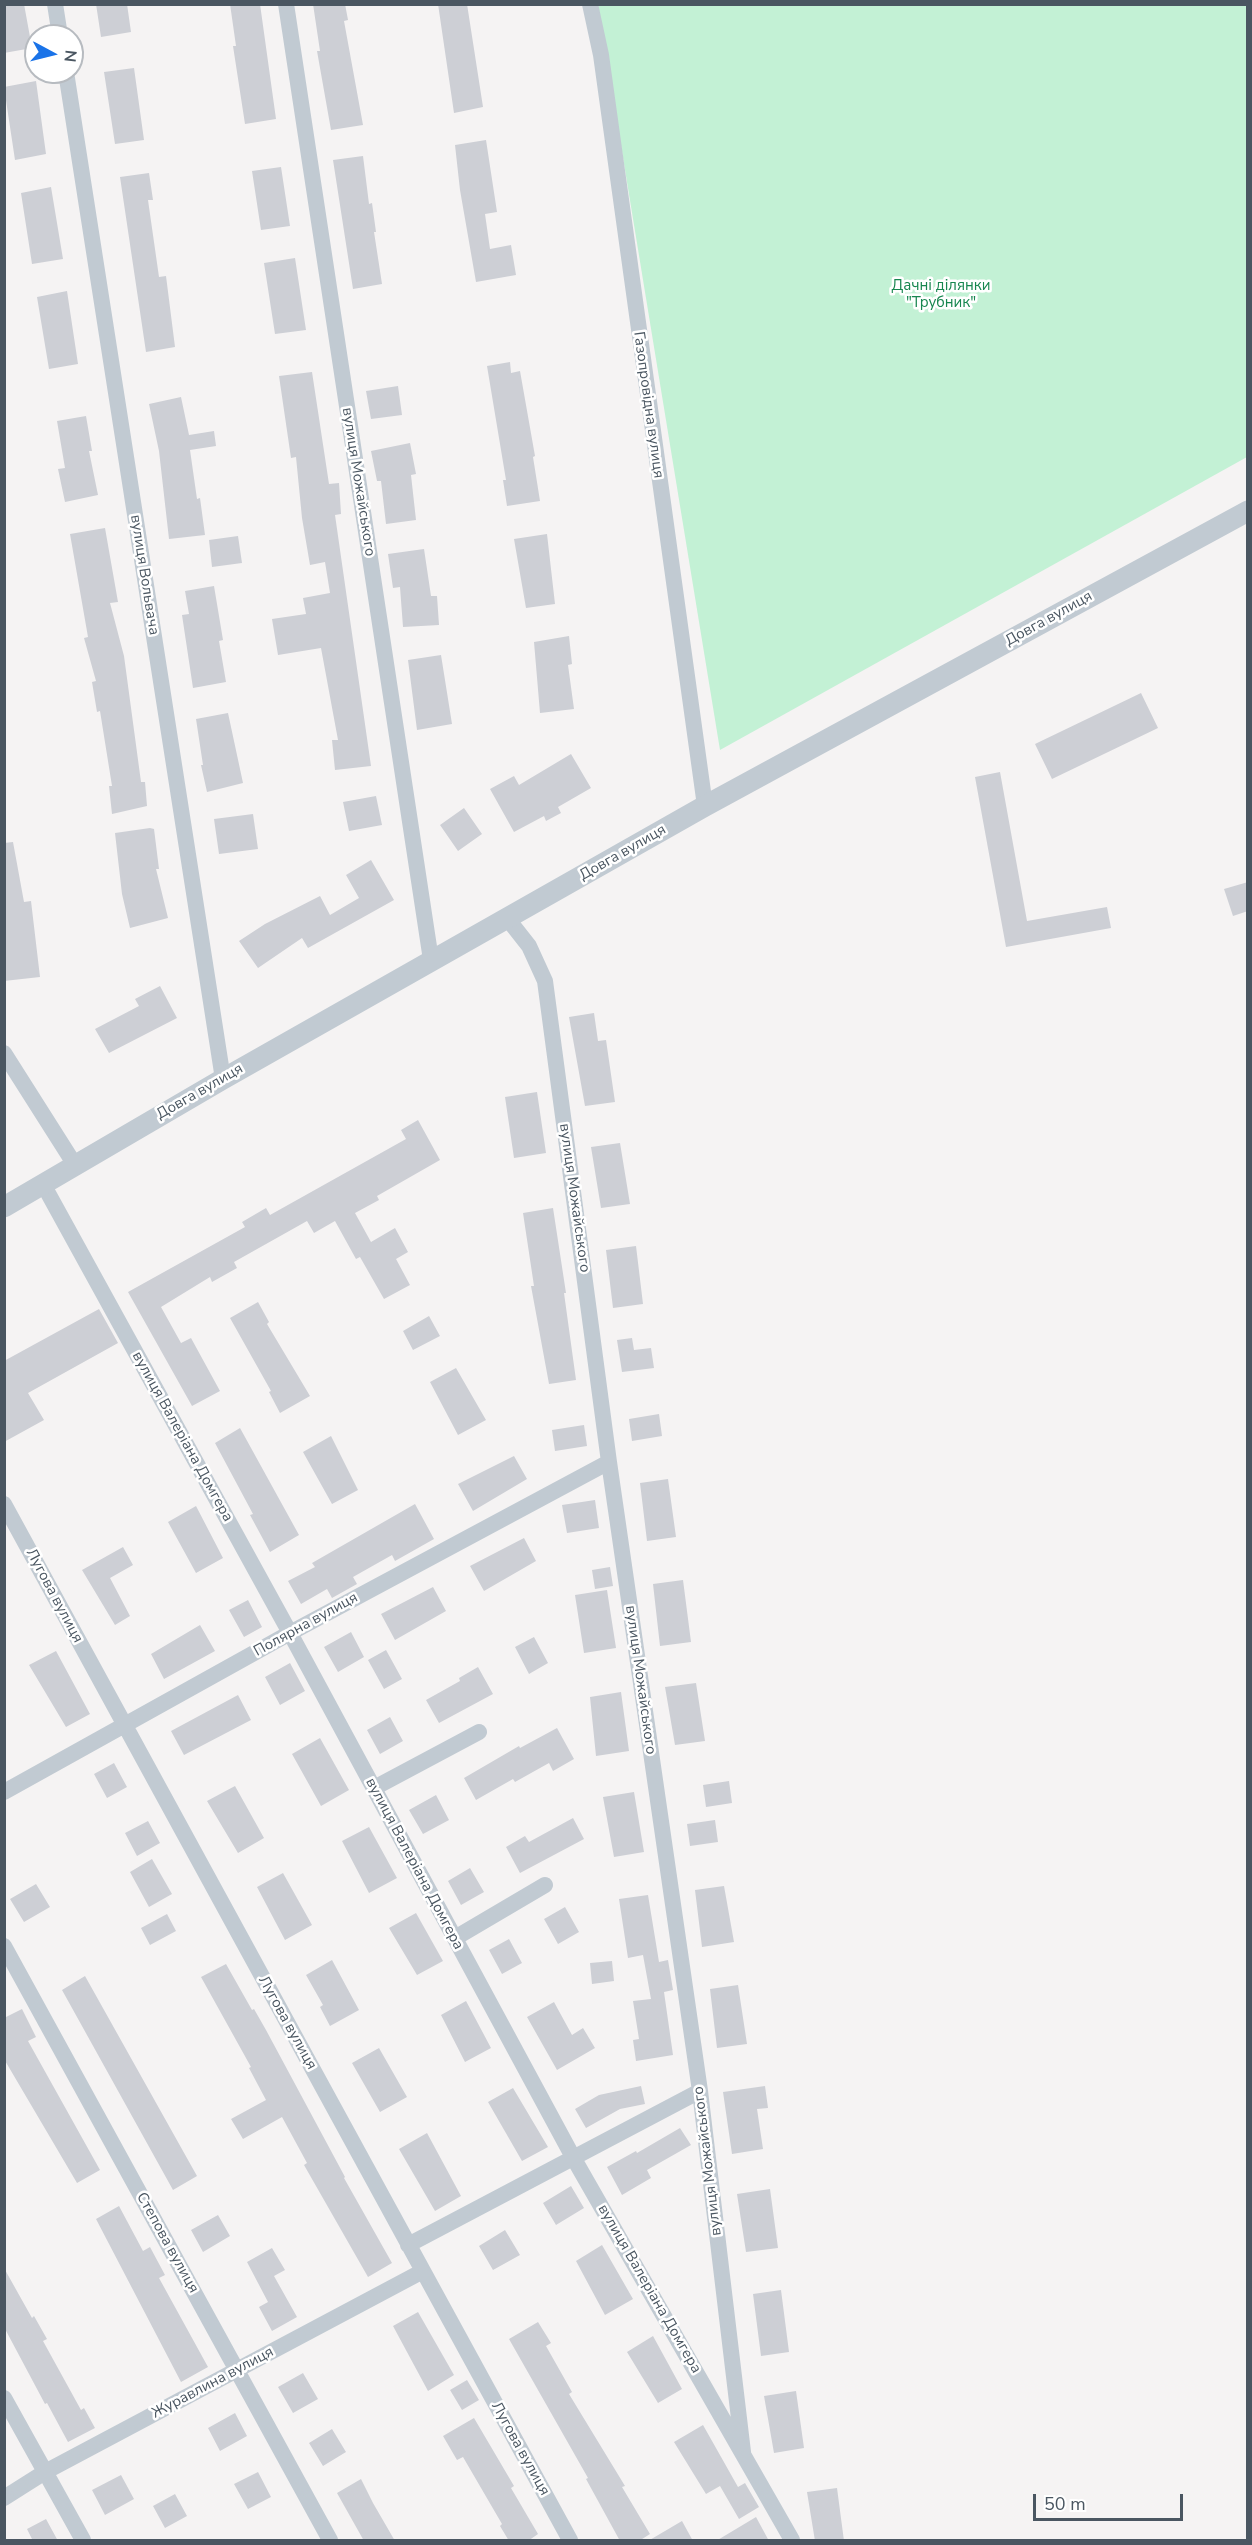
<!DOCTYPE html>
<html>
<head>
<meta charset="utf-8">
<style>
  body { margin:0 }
  #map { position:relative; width:1252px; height:2545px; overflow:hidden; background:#f5f3f3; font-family:"Nunito Sans",sans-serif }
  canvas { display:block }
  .frame { position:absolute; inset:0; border:6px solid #4a5661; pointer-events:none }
  .north { position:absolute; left:24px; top:24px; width:60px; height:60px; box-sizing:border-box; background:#fff; border:2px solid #b7bbc0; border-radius:50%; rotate:97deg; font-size:16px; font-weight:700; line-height:24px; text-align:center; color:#4a5661 }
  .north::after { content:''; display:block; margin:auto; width:21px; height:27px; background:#1a73e8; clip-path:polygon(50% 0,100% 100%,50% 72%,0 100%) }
  .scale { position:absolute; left:1033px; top:2494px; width:150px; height:27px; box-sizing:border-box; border:3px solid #4a5661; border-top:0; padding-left:8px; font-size:18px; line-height:21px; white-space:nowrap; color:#4a5661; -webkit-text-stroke:4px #fff; paint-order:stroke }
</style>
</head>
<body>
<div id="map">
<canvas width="1252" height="2545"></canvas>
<div class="frame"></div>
<div class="north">N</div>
<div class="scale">50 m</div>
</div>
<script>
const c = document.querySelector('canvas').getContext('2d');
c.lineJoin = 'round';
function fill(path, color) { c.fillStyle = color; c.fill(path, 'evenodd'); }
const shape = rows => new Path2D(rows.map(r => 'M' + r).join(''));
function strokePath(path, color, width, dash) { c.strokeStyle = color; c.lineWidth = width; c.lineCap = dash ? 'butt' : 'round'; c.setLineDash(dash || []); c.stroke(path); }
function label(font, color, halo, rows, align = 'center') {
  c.font = font + ' "Nunito Sans",sans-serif'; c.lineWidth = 5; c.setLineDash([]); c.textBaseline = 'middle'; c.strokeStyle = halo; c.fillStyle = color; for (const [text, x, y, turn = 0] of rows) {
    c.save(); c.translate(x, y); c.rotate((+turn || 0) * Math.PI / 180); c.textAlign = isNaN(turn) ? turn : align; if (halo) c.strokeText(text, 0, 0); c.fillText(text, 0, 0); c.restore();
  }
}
fill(shape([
  [598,5,1247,5,1247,457,720,750]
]), '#c3f1d5');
fill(shape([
  [4,4,24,4,32,48,4,53],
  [96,4,127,4,131,32,101,37],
  [230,4,260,4,276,119,245,124,233,46,236,46],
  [313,4,345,4,348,20,344,21,363,125,331,130,317,51,320,51],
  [438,4,467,4,483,107,454,113],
  [134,68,144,140,115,144,104,72],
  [36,81,46,154,15,160,4,87],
  [486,140,497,212,485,214,490,249,511,245,516,275,476,282,460,190,455,145],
  [363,156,369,204,372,203,376,232,374,232,382,284,353,289,333,160],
  [281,167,290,226,261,230,252,171],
  [149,173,153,200,148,200,159,277,166,276,175,347,146,352,120,177],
  [51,187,63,259,32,264,21,193],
  [295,258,306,330,275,334,264,263],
  [67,291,78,364,49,369,37,297],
  [510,362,511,373,520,371,535,456,533,457,540,501,507,506,503,480,506,480,487,366],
  [312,372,329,484,339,483,341,514,335,515,371,766,335,770,332,740,338,740,321,648,278,655,272,619,306,614,303,598,330,593,325,562,310,565,302,518,296,457,291,458,279,376],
  [398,386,402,415,371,419,366,391],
  [181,397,189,435,214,431,216,446,190,450,197,499,200,498,205,535,169,539,159,451,149,404],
  [86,416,92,451,89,451,98,495,65,502,58,469,65,468,57,421],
  [410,443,416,474,411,475,416,520,386,524,381,481,377,481,371,451],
  [105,528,118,602,110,603,124,656,141,782,145,782,147,806,112,814,109,786,112,786,100,711,97,712,92,682,96,681,84,638,88,637,70,534],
  [547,534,555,604,526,608,514,539],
  [238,536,242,563,212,567,209,540],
  [424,549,431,596,437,596,439,625,403,627,400,587,393,588,388,554],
  [214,586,223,640,219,641,226,682,193,688,182,615,189,614,185,591],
  [569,636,572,664,568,665,574,709,540,713,534,642],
  [441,655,452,724,417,730,408,660],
  [1141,693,1158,728,1052,779,1035,744],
  [228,713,243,783,207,792,201,765,203,765,196,719],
  [571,754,591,788,558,807,561,813,546,821,544,816,514,832,490,789,514,776,519,785],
  [1000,772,1027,921,1107,907,1111,928,1006,947,975,777],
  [376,796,382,825,349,831,343,802],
  [464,808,482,834,458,851,440,825],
  [253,814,258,849,219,854,214,819],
  [150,828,154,829,159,869,156,869,168,918,130,928,122,894,115,833],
  [13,842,24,902,31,901,40,977,4,981,4,843],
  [371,860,394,900,308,948,302,938,258,968,239,941,265,924,320,896,330,915,359,898,346,875],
  [1248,882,1248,911,1233,916,1224,889],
  [160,986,177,1018,109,1053,95,1029,139,1006,135,999],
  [594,1013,598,1041,606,1040,615,1102,585,1106,569,1017],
  [537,1092,546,1153,514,1158,505,1097],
  [418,1120,440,1160,377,1196,379,1200,355,1213,371,1242,395,1228,408,1252,396,1259,410,1285,384,1299,360,1257,356,1259,335,1221,314,1233,307,1221,234,1262,237,1268,212,1282,210,1277,161,1307,181,1343,191,1338,220,1391,192,1406,128,1292,245,1227,242,1222,266,1208,270,1215,406,1139,401,1130],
  [620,1143,630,1204,601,1208,591,1147],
  [553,1208,566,1293,564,1293,576,1380,549,1384,531,1286,534,1286,523,1213],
  [636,1246,643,1304,613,1308,606,1250],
  [258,1302,269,1322,267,1324,310,1396,280,1413,269,1392,271,1391,230,1318],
  [99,1309,118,1343,28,1393,44,1420,4,1442,4,1361],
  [429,1316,440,1336,413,1350,403,1331],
  [632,1338,634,1350,651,1348,654,1368,622,1372,617,1340],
  [456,1368,486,1420,458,1435,430,1382],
  [659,1414,662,1436,632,1441,629,1419],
  [584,1425,587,1446,555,1451,552,1430],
  [240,1428,299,1535,270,1552,250,1515,253,1514,215,1443],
  [331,1436,358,1490,332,1504,303,1452],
  [514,1456,527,1479,473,1511,458,1484],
  [668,1479,676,1537,647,1541,640,1483],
  [595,1500,599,1528,567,1533,562,1505],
  [415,1504,434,1539,395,1561,392,1555,353,1577,357,1584,332,1598,327,1589,301,1604,288,1581,315,1567,312,1563],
  [196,1506,223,1558,196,1573,168,1522],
  [524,1538,536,1561,484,1591,470,1566],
  [123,1547,133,1565,110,1578,130,1616,115,1625,82,1570],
  [610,1567,613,1586,595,1589,592,1570],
  [683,1580,691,1642,660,1646,653,1584],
  [433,1587,446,1611,395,1640,381,1614],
  [607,1590,616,1648,584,1653,575,1595],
  [248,1600,262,1627,244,1637,229,1610],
  [200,1625,215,1651,164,1679,151,1654],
  [351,1632,364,1657,338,1672,324,1647],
  [534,1637,548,1663,529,1674,515,1647],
  [386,1650,402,1679,384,1689,368,1660],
  [56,1651,90,1714,66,1727,29,1665],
  [290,1663,305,1691,280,1705,265,1677],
  [478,1667,493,1694,439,1723,426,1700,460,1681,459,1678],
  [696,1683,705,1741,675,1745,665,1687],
  [621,1692,629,1751,596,1756,590,1697],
  [238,1695,251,1720,184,1755,171,1731],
  [390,1717,403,1741,380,1754,367,1730],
  [557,1728,574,1759,553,1771,549,1763,515,1782,513,1779,476,1800,464,1778,519,1746,520,1748],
  [320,1738,349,1790,321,1806,292,1754],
  [114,1763,127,1787,107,1798,94,1774],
  [729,1781,732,1803,706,1807,703,1785],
  [235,1786,264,1838,238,1853,207,1801],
  [634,1792,644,1852,614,1857,603,1797],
  [436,1795,449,1820,423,1834,409,1810],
  [573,1818,584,1839,520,1873,506,1847,525,1836,529,1842],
  [715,1820,718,1842,690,1846,687,1824],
  [148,1821,160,1843,137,1856,125,1833],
  [369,1827,397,1878,369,1893,342,1841],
  [152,1859,172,1894,149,1907,130,1872],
  [470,1868,484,1892,461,1905,448,1881],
  [283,1873,312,1925,285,1940,257,1887],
  [36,1884,50,1907,24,1922,10,1899],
  [724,1886,734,1942,702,1947,695,1890],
  [648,1895,659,1962,668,1960,673,1990,664,1992,673,2055,636,2061,633,2040,639,2039,633,2001,651,1999,643,1955,628,1958,619,1899],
  [565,1907,579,1932,558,1944,544,1919],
  [416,1913,443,1961,417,1975,389,1928],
  [167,1914,176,1931,150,1945,141,1928],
  [509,1939,522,1963,502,1974,489,1950],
  [332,1960,359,2010,330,2026,320,2007,323,2005,306,1975],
  [612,1961,614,1981,592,1984,590,1963],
  [226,1964,252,2010,254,2009,266,2030,345,2177,344,2178,392,2263,368,2277,304,2165,307,2163,282,2117,243,2139,231,2119,266,2100,249,2068,251,2067,201,1977],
  [85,1976,197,2176,173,2190,62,1990],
  [738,1985,747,2044,717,2048,710,1989],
  [466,2001,491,2048,465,2062,441,2015],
  [554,2002,572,2035,583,2028,595,2048,557,2070,527,2017],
  [22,2009,36,2037,28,2041,100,2170,77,2183,4,2059,4,2018],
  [379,2048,407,2097,380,2112,352,2063],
  [641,2086,645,2104,620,2109,586,2128,575,2109,599,2095],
  [765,2086,768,2108,757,2109,763,2149,732,2154,723,2092],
  [513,2088,548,2147,522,2161,488,2102],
  [680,2128,691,2145,647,2170,651,2178,622,2195,607,2167,636,2151,637,2153],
  [427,2133,461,2196,435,2211,399,2149],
  [571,2186,584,2208,556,2225,543,2203],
  [770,2189,778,2248,746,2252,737,2194],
  [119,2206,143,2251,150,2247,165,2275,159,2278,208,2367,181,2382,96,2219],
  [218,2215,230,2236,203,2252,191,2230],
  [505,2230,520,2255,493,2270,479,2246],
  [602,2245,633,2299,605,2315,576,2261],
  [272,2248,285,2270,274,2276,297,2317,272,2331,259,2307,268,2302,247,2262],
  [4,2268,32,2318,34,2316,47,2339,43,2341,81,2410,84,2408,95,2428,68,2442,47,2403,45,2404,4,2327],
  [781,2290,789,2352,761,2356,753,2294],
  [418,2312,454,2375,428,2391,393,2326],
  [538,2322,551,2343,546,2346,572,2392,569,2394,625,2486,622,2487,650,2534,639,2541,620,2541,586,2479,588,2478,509,2339],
  [653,2336,682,2389,658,2403,627,2352],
  [303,2373,318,2399,293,2413,278,2387],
  [467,2380,479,2400,462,2410,450,2390],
  [796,2391,804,2448,774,2453,764,2396],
  [235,2413,247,2436,220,2451,208,2428],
  [474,2418,514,2486,511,2488,538,2534,528,2541,509,2541,500,2526,502,2524,463,2457,457,2460,443,2436],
  [703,2425,738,2487,745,2483,759,2507,739,2519,720,2486,706,2494,674,2442],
  [332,2429,346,2452,323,2466,309,2443],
  [258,2472,271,2497,248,2509,234,2484],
  [121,2475,134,2499,105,2515,92,2490],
  [361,2479,373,2503,395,2541,364,2541,337,2493],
  [837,2488,844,2541,815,2541,807,2492],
  [175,2494,187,2516,165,2528,153,2506],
  [756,2517,769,2541,716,2541],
  [46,2519,58,2541,33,2541,27,2529],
  [682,2521,693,2541,648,2541]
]), '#cdcfd5');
strokePath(shape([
  [55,4,60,36],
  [286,4,431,960],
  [590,4,601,55,705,806],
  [66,72,223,1079],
  [507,918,529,946,545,981,609,1462,700,2091,743,2452],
  [4,1053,75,1165],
  [43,1184,290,1633,574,2159,792,2540],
  [4,1504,570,2540],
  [374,1788,479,1732],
  [4,1792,290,1633,609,1462],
  [455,1938,545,1885],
  [4,1946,330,2540],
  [408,2245,700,2091],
  [4,2398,83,2540],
  [4,2498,45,2472,423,2271]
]), '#c1cad2', 16);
strokePath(shape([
  [4,1207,223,1079,705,806,1248,511]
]), '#c1cad2', 21);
label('15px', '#17864f', '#fff', [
  ["Дачні ділянки",941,286],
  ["\"Трубник\"",941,303]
]);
label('15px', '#4a5661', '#fff', [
  ["Газопровідна вулиця",648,405,82],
  ["вулиця Можайського",358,482,81],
  ["вулиця Вольвача",144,575,81],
  ["Довга вулиця",1049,619,-29],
  ["Довга вулиця",623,853,-30],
  ["Довга вулиця",200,1092,-30],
  ["вулиця Можайського",574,1198,82],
  ["вулиця Валеріана Домгера",182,1437,61],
  ["Лугова вулиця",54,1596,62],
  ["Полярна вулиця",306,1625,-29],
  ["вулиця Можайського",640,1680,82],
  ["вулиця Валеріана Домгера",414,1864,62],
  ["Лугова вулиця",287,2023,61],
  ["вулиця Можайського",708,2161,-97],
  ["Степова вулиця",167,2243,61],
  ["вулиця Валеріана Домгера",649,2289,60],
  ["Журавлина вулиця",213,2383,-28],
  ["Лугова вулиця",520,2449,61]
]);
</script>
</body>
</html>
